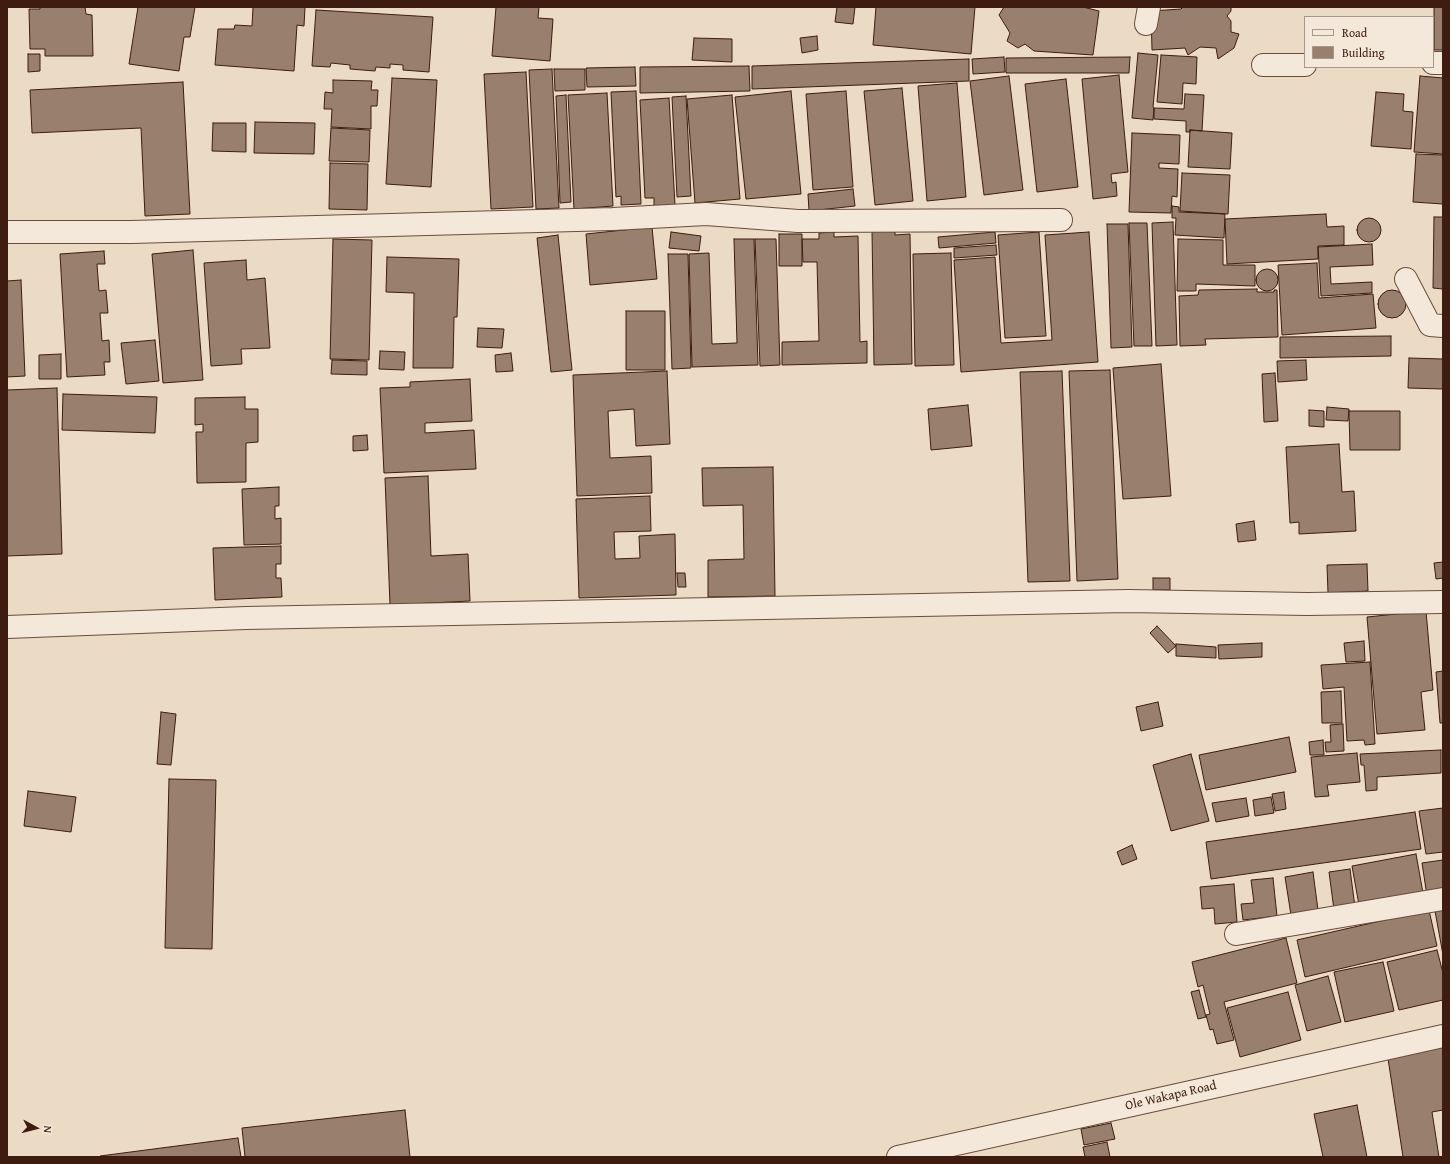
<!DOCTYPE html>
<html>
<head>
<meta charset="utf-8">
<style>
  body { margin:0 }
  #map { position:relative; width:1450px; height:1164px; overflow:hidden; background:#ecdbc4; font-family:"Gentium Book Plus",serif }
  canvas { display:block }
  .frame { position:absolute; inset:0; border:8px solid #3e1c10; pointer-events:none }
  .legend { position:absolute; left:1304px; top:16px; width:130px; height:52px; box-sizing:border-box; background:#f3e8d9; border:1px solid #ab9689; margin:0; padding:5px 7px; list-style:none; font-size:12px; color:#3e1c10 }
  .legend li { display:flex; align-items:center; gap:8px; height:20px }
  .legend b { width:20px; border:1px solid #ab9689 }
  .north { position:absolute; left:16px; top:1108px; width:40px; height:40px; -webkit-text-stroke:3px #f3e8d9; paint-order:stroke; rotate:97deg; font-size:11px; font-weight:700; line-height:16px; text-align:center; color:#3e1c10 }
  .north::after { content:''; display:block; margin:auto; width:14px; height:18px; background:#3e1c10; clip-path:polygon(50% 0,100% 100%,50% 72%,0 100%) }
</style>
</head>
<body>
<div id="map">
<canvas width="1450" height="1164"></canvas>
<div class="frame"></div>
<ul class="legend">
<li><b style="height:5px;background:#f3e8d9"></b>Road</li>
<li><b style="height:11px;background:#987f6e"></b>Building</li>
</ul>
<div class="north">N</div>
</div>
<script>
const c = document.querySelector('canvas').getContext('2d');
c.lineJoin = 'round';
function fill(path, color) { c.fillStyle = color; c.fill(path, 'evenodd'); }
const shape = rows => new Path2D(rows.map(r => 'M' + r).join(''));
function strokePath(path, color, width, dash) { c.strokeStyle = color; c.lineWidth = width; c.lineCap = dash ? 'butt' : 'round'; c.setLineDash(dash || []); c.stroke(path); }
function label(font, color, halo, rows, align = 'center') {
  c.font = font + ' "Gentium Book Plus",serif'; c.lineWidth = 3; c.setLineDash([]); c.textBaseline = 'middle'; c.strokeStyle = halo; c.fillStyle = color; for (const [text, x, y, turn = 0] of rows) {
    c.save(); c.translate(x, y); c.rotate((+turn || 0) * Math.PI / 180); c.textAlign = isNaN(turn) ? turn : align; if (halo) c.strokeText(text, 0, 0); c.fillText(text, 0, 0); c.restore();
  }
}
const building = shape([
  [40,7,85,7,86,14,92,15,93,56,45,56,45,49,30,49,29,9,40,9,40,7],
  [138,7,195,7,190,37,184,37,179,71,129,64,138,7],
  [253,7,305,7,304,26,297,25,294,71,215,65,218,29,234,29,235,25,252,26,253,7],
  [496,7,539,7,538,18,553,19,550,61,492,56,496,7],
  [837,7,855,7,853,24,835,22,837,7],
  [876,7,975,7,971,54,873,45,876,7],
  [1004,7,1083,7,1099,11,1093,55,1034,51,1025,44,1018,48,1007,41,1010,33,999,15,1004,7],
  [1183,7,1231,7,1231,11,1227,16,1231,21,1231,32,1239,34,1234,48,1218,59,1216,48,1200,47,1188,55,1185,48,1152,50,1151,11,1181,9,1183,7],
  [1434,7,1443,7,1443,50,1434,50,1434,7],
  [316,10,433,17,429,72,403,70,403,65,390,64,390,68,376,67,375,71,350,69,350,65,331,63,330,67,312,66,316,10],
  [817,36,818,50,802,53,800,38,817,36],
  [694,38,732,39,732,62,692,60,694,38],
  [1138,53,1158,55,1153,107,1154,108,1153,120,1132,118,1138,53],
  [28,54,40,54,40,71,28,72,28,54],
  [1161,55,1197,57,1196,84,1183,83,1182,104,1157,102,1161,55],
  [1004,57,1005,72,973,74,972,59,1004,57],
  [1130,57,1129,73,1006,73,1006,58,1130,57],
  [969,59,969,81,752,89,752,66,969,59],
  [749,66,750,91,640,93,640,67,749,66],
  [635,67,636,86,587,87,586,68,635,67],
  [552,69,559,208,536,209,529,70,552,69],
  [554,69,585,69,585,90,555,91,554,69],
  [526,72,533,207,491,209,484,74,526,72],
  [1119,75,1128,172,1111,174,1112,183,1116,182,1117,196,1093,199,1082,79,1119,75],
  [1009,76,1023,190,984,195,970,81,1009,76],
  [1420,76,1443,78,1443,154,1414,152,1420,76],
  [392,78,437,80,431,187,386,184,392,78],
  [1066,79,1078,187,1037,192,1025,84,1066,79],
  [333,80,372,81,371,90,378,90,377,106,371,106,371,129,331,127,332,109,324,109,325,92,333,93,333,80],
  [183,82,190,214,145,216,141,128,32,133,30,90,183,82],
  [957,83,966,197,927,201,918,86,957,83],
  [902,88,913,201,875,205,864,91,902,88],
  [636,91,641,204,621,205,621,196,616,197,611,92,636,91],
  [791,91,801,194,746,199,735,97,791,91],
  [846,91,853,187,813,190,806,94,846,91],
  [1376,92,1404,94,1403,111,1413,112,1411,149,1371,146,1376,92],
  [607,93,613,206,574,209,568,95,607,93],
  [1185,94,1204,95,1202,131,1190,130,1190,132,1186,132,1186,121,1154,119,1154,108,1184,109,1185,94],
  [566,95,571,202,560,203,556,96,566,95],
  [732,95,740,199,695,203,687,99,732,95],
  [686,96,691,196,677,197,672,97,686,96],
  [669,98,675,205,654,206,654,198,645,198,640,100,669,98],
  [255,122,315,123,314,154,254,153,255,122],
  [213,123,246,123,246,152,212,151,213,123],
  [331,128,370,130,369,162,329,161,331,128],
  [1190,130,1232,133,1230,169,1188,167,1190,130],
  [1132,133,1180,135,1179,164,1159,163,1159,168,1178,169,1177,197,1172,196,1171,213,1129,212,1132,133],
  [1416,154,1443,155,1443,204,1413,202,1416,154],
  [330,163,368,164,367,210,329,209,330,163],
  [1182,173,1230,175,1228,214,1180,211,1182,173],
  [853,189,855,206,809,211,808,194,853,189],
  [1172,206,1179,207,1179,212,1225,214,1224,238,1175,235,1176,218,1172,218,1172,206],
  [1326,214,1327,227,1344,226,1344,245,1318,246,1318,259,1227,264,1225,219,1326,214],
  [1434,217,1443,217,1443,289,1433,288,1434,217],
  '1357 230a12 12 0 1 1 24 0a12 12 0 1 1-24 0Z',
  [1173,222,1177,345,1156,346,1152,223,1173,222],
  [1129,223,1147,223,1152,346,1134,346,1129,223],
  [1107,224,1128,224,1132,347,1111,348,1107,224],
  [652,227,657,279,590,285,586,234,652,227],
  [895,230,895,235,910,234,912,364,874,365,872,231,895,230],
  [671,232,701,236,699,251,669,248,671,232],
  [834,232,834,237,858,236,860,342,867,341,867,363,782,365,782,342,819,341,817,262,803,262,802,239,819,239,819,233,834,232],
  [995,232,996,243,939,248,938,237,995,232],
  [1039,232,1046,336,1005,338,998,235,1039,232],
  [1089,232,1098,362,961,372,954,260,995,257,1001,343,1052,340,1045,235,1089,232],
  [779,234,802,234,802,266,779,266,779,234],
  [558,235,572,370,551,372,537,238,558,235],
  [333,239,372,240,369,360,330,359,333,239],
  [734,239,754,239,758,365,692,367,689,254,709,253,712,344,737,343,734,239],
  [755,239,776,239,780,365,760,366,755,239],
  [1178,239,1223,240,1223,265,1255,265,1255,286,1196,284,1196,291,1177,291,1178,239],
  [1372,244,1373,265,1330,267,1331,284,1372,282,1372,293,1321,296,1318,247,1372,244],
  [996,245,997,255,954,258,954,248,996,245],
  [193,250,203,380,163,383,152,254,193,250],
  [104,251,105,264,97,264,99,291,106,290,108,313,100,313,102,341,109,340,110,362,104,362,105,375,67,377,60,254,104,251],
  [951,253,954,365,915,366,913,254,951,253],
  [668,254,688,254,691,368,672,369,668,254],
  [387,257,459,259,457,317,454,317,453,368,413,368,414,293,386,292,387,257],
  [246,260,247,280,265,278,270,348,241,349,242,364,211,366,204,263,246,260],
  [1317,263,1319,298,1373,294,1376,328,1282,335,1278,265,1317,263],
  '1256 280a11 11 0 1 1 22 0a11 11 0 1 1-22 0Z',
  [21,280,25,376,7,377,7,281,21,280],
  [1257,289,1257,292,1274,292,1274,290,1277,290,1278,337,1205,339,1206,345,1180,346,1179,296,1198,295,1199,290,1257,289],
  '1378 304a14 14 0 1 1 28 0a14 14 0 1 1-28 0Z',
  [626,311,665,311,665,370,626,370,626,311],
  [478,328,504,329,502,348,477,347,478,328],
  [1391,336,1391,356,1280,358,1280,337,1391,336],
  [155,340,159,381,126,384,121,343,155,340],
  [380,351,405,352,404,370,379,369,380,351],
  [511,353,513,371,496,372,495,355,511,353],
  [61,354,61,379,39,379,39,355,61,354],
  [1409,358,1443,359,1443,389,1408,388,1409,358],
  [332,360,367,361,367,375,331,374,332,360],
  [1306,360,1307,380,1278,382,1277,361,1306,360],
  [1161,364,1171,496,1123,499,1113,368,1161,364],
  [1110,370,1118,579,1077,581,1069,371,1110,370],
  [667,371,670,444,636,446,634,409,608,411,610,458,651,456,652,493,577,496,573,375,667,371],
  [1062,371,1070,581,1028,582,1020,372,1062,371],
  [1275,373,1278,421,1264,422,1262,374,1275,373],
  [470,379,472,421,425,423,425,433,474,430,476,469,384,473,380,388,410,387,410,382,470,379],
  [57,388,62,554,7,556,7,390,57,388],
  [63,394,157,397,155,433,62,430,63,394],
  [245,397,245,409,258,409,258,442,246,443,246,482,197,483,196,432,203,432,203,424,195,425,195,398,245,397],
  [968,405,972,446,931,450,928,409,968,405],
  [1327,407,1349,409,1348,421,1326,420,1327,407],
  [1309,410,1324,411,1324,427,1309,426,1309,410],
  [1349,411,1400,411,1400,450,1350,450,1349,411],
  [367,435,368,450,353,451,353,436,367,435],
  [1339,444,1342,492,1354,491,1356,531,1299,534,1299,522,1290,523,1286,447,1339,444],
  [773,467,775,596,708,597,708,560,744,559,743,505,703,506,702,468,773,467],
  [428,476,431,556,468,554,470,601,390,605,385,478,428,476],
  [279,487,279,506,275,506,275,519,281,518,281,544,244,545,242,489,279,487],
  [650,496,651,531,614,532,615,559,640,558,639,536,675,534,676,595,579,598,576,499,650,496],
  [1254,521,1256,540,1238,542,1236,524,1254,521],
  [281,546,281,564,276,564,276,578,281,578,282,597,215,600,213,548,281,546],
  [1443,562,1443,578,1436,579,1434,563,1443,562],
  [1367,564,1368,591,1328,593,1327,565,1367,564],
  [677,573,685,573,686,587,678,587,677,573],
  [1153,578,1170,578,1170,590,1153,590,1153,578],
  [1426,611,1433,690,1421,692,1425,730,1377,734,1367,617,1426,611],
  [1157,626,1176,646,1168,653,1150,633,1157,626],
  [1364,641,1365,661,1346,662,1344,643,1364,641],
  [1262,643,1262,657,1219,659,1218,645,1262,643],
  [1176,644,1216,647,1216,658,1176,656,1176,644],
  [1370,662,1375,744,1365,745,1364,740,1347,741,1344,687,1323,689,1321,665,1370,662],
  [1443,671,1443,723,1440,723,1436,672,1443,671],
  [1341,691,1342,723,1322,723,1321,692,1341,691],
  [1158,702,1163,726,1141,731,1136,707,1158,702],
  [161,712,176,714,171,765,157,764,161,712],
  [1343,724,1344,751,1326,752,1325,742,1331,742,1330,725,1343,724],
  [1289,737,1296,772,1206,790,1199,755,1289,737],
  [1323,740,1324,755,1310,755,1309,742,1323,740],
  [1441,750,1441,773,1377,777,1377,790,1366,791,1364,765,1361,765,1360,754,1441,750],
  [1357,753,1360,782,1327,785,1329,796,1315,797,1311,757,1357,753],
  [1191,754,1209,821,1171,831,1153,765,1191,754],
  [169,779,216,780,212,949,165,948,169,779],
  [28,791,76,797,71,832,24,826,28,791],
  [1284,792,1286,809,1275,811,1272,794,1284,792],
  [1271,797,1274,813,1255,816,1253,800,1271,797],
  [1246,798,1249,816,1216,822,1212,803,1246,798],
  [1443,808,1443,852,1426,854,1419,811,1443,808],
  [1415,812,1421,849,1211,879,1206,842,1415,812],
  [1132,845,1137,859,1122,865,1117,852,1132,845],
  [1416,854,1423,893,1359,905,1352,866,1416,854],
  [1443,860,1443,893,1427,896,1422,863,1443,860],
  [1350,869,1355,907,1334,910,1329,872,1350,869],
  [1313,872,1318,910,1291,915,1285,877,1313,872],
  [1273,878,1277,916,1243,920,1241,904,1254,903,1251,880,1273,878],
  [1234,884,1237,922,1215,924,1214,908,1202,909,1200,887,1234,884],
  [1443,909,1443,955,1435,911,1443,909],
  [1429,910,1437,946,1305,977,1297,940,1429,910],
  [1286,938,1297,983,1224,1002,1234,1040,1217,1044,1213,1029,1210,1030,1206,1015,1210,1014,1203,985,1198,987,1192,962,1286,938],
  [1437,950,1443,973,1443,1000,1399,1010,1387,962,1437,950],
  [1383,962,1394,1011,1345,1022,1334,972,1383,962],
  [1328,976,1341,1022,1307,1031,1295,985,1328,976],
  [1199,990,1206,1017,1198,1019,1191,992,1199,990],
  [1288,992,1301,1040,1240,1057,1227,1008,1288,992],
  [1443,1043,1443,1110,1432,1112,1439,1157,1403,1157,1387,1052,1443,1043],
  [1357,1105,1367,1157,1323,1157,1314,1114,1357,1105],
  [405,1110,410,1157,245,1157,242,1128,405,1110],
  [1111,1123,1115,1139,1084,1145,1081,1129,1111,1123],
  [238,1138,241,1157,100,1157,100,1156,238,1138],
  [1107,1142,1110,1157,1085,1157,1083,1147,1107,1142]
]);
fill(building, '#987f6e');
strokePath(building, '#3e1c10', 1);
const minor = shape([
  [1146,24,1149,7],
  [1433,63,1443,63],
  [1263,65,1305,65],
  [7,232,131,232,613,219,706,214,798,221,1061,220],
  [1406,279,1430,325,1443,326],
  [7,627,246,618,1128,601,1307,604,1443,602],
  [1236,934,1443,899],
  [898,1157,1443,1036]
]);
strokePath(minor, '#6a4c3d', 24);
strokePath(minor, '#f3e8d9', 22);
label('13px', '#3e1c10', '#f3e8d9', [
  ["Ole Wakapa Road",1171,1096,-13]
]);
</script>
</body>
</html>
